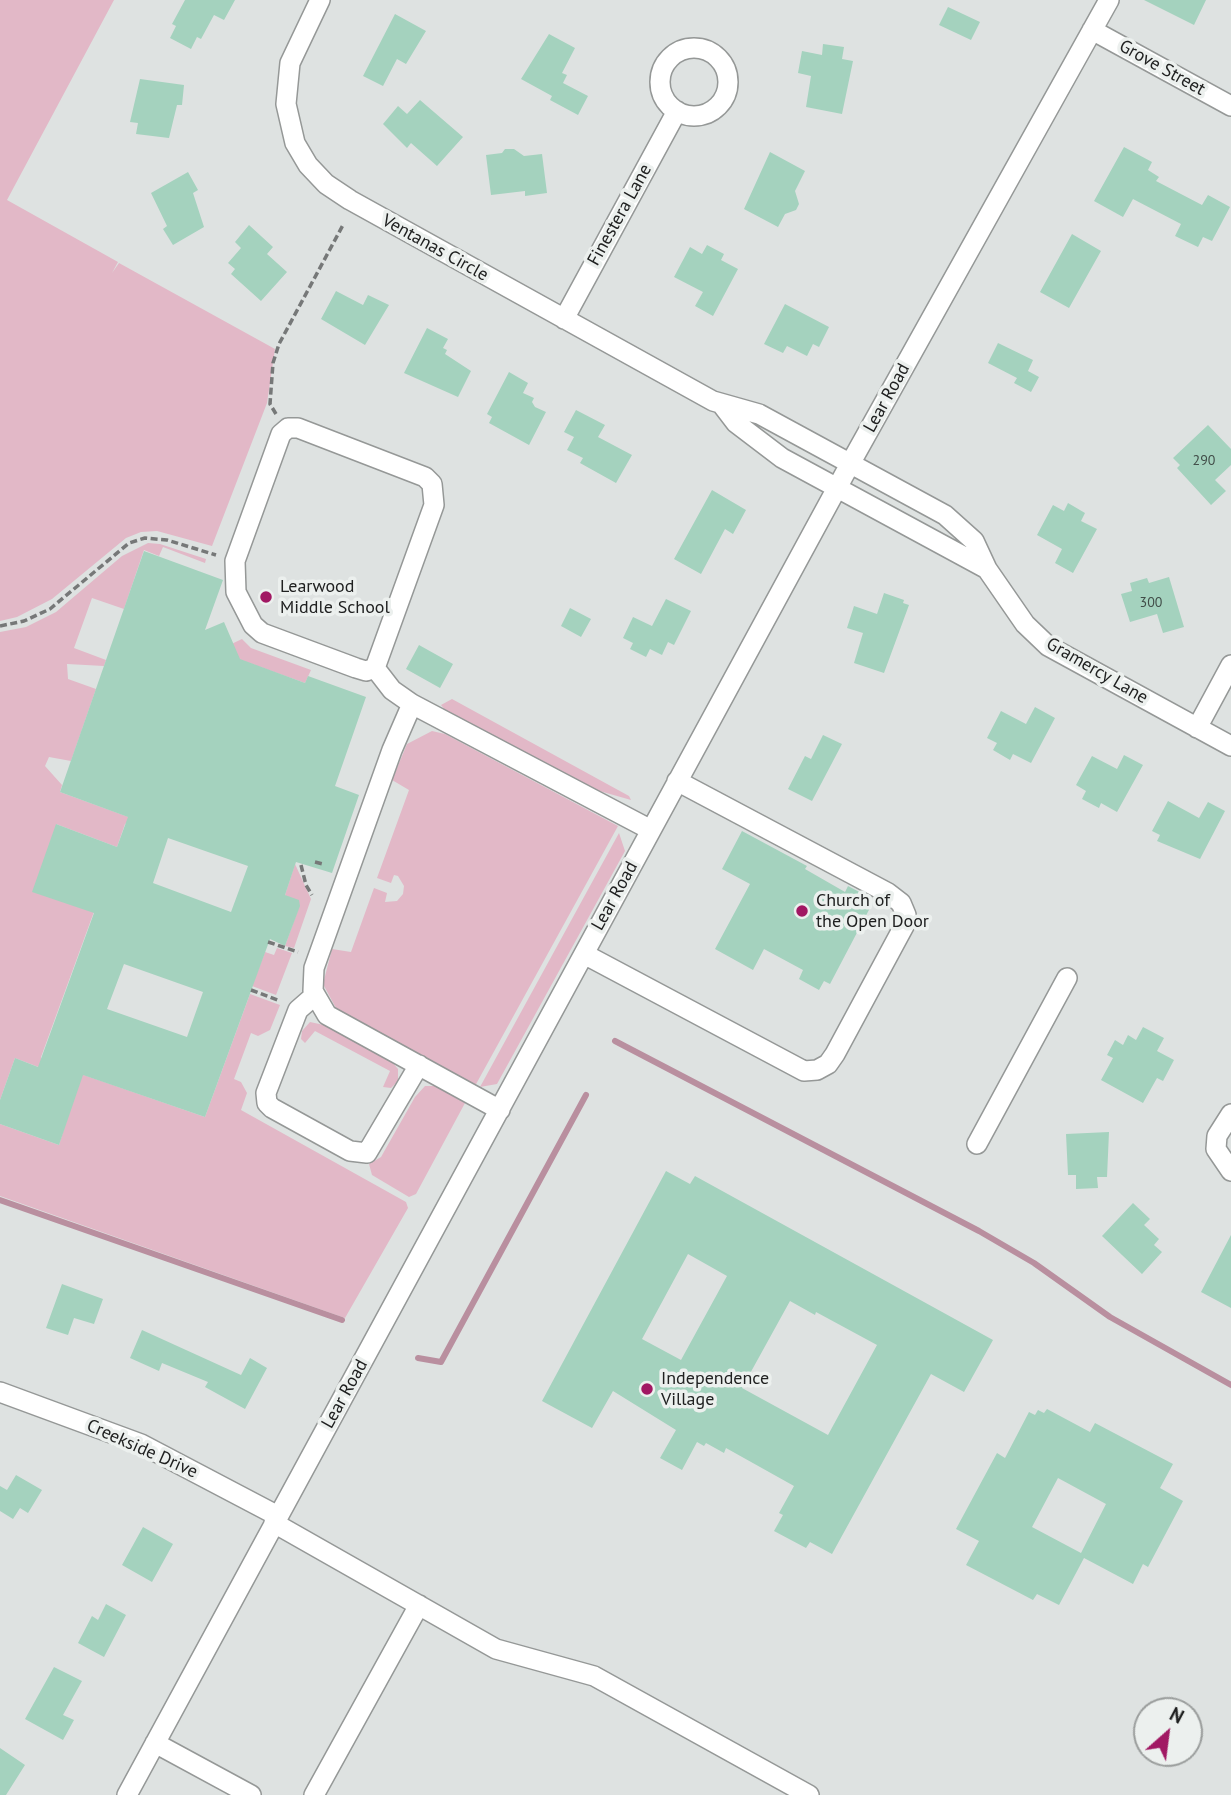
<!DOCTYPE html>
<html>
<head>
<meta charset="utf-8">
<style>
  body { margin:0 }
  #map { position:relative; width:1231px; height:1795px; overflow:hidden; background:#dee2e1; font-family:"PT Sans",sans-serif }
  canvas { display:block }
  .north { position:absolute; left:1133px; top:1697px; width:70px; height:70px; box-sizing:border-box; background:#ecf0ee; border:2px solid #9a9d9c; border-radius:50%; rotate:28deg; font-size:19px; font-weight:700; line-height:28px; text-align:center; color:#202121 }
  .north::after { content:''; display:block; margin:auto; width:24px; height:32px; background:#a11863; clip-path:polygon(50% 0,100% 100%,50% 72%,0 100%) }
</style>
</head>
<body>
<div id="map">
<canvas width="1231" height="1795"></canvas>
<div class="north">N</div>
</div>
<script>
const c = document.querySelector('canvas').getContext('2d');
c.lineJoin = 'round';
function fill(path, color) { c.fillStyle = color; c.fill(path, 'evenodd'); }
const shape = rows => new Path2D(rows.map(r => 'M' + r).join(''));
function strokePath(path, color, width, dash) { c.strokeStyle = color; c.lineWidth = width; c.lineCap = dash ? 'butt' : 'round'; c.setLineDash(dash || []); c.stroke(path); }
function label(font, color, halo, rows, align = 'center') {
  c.font = font + ' "PT Sans",sans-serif'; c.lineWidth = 7; c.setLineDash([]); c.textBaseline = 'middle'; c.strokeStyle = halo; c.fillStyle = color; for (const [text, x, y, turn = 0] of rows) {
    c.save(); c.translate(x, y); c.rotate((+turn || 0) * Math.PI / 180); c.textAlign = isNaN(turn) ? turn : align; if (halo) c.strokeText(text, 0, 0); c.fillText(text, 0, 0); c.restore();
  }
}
fill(shape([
  [0,0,114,0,7,200,118,262,112,273,119,263,275,349,267,403,212,546,157,531,141,532,126,538,52,599,17,617,0,621],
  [148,543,160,544,206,559,205,563,163,547,159,556,144,550,124,609,92,598,74,648,106,660,104,666,67,664,68,679,96,689,71,761,49,757,45,766,62,785,60,792,134,819,125,824,117,847,56,824,99,898,41,1057,41,1068,15,1058,0,1100,0,632,26,627,56,612,122,556],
  [242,639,251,648,311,670,305,683,221,653,223,648],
  [452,699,629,796,631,800,596,790,445,710,441,705],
  [432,731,445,734,618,826,475,1086,337,1010,323,984,332,949,351,952,374,888,387,893,385,902,397,901,403,894,404,886,398,876,394,875,391,883,377,878,409,790,392,780,407,744],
  [619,833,625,851,497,1084,480,1087],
  [295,864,311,899,294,948,285,946,299,907,285,895],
  [277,948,292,953,276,995,252,986,265,952,274,955],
  [250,994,280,1005,270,1030,258,1036,251,1033,234,1079,241,1082,247,1093,241,1110,406,1202,408,1208,345,1318,0,1196,0,1124,59,1145,81,1074,205,1117],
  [310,1022,324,1025,393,1063,398,1069,398,1081,391,1088,383,1087,390,1071,315,1031,305,1043,301,1039,302,1031],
  [425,1086,435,1086,465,1103,416,1194,409,1197,372,1175,369,1164,381,1157,415,1097]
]), '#e2b8c7');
strokePath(shape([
  [615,1041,979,1231,1034,1263,1110,1317,1231,1385],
  [0,1200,342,1320],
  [418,1358,441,1362,586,1095]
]), '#b98f9f', 6);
fill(shape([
  [185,0,235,0,224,20,214,15,201,39,197,37,191,49,170,38,176,26,172,24],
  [1144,0,1206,0,1194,25],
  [948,7,980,22,971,40,939,25],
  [395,14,426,31,406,64,397,59,383,86,363,76],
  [549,34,575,48,562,73,567,75,563,83,588,96,578,115,550,100,552,96,521,79],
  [823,44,844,47,842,59,853,61,842,114,806,107,811,76,798,73,802,51,822,55],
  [140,79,184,85,182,105,177,105,169,138,136,134,138,123,130,122],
  [420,100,463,137,437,166,411,143,407,148,383,124,398,106,407,114],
  [1124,147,1152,162,1148,170,1159,177,1156,181,1202,205,1208,195,1230,207,1212,241,1203,237,1198,247,1175,236,1181,224,1133,199,1123,217,1094,201],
  [505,149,514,149,524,156,542,154,547,193,525,196,525,191,491,195,486,155,502,153],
  [770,152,805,171,795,191,799,204,796,210,785,214,778,227,744,209],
  [188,172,198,190,193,193,204,227,173,245,163,229,167,226,151,193],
  [249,225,273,247,267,254,287,272,261,301,231,274,235,269,228,263,241,248,235,242],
  [1072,234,1101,251,1069,308,1040,292],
  [707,245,724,254,721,260,738,269,713,316,695,306,703,292,674,277,690,247,702,254],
  [336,291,363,305,368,295,389,305,365,345,321,319],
  [785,304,829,327,819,347,813,344,807,356,787,346,783,353,764,344],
  [427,328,448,339,443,348,447,350,445,354,471,371,458,397,404,373],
  [998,343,1033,360,1028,371,1039,377,1031,392,1014,383,1017,378,988,363],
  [509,372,528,383,523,393,534,398,532,402,535,407,546,412,529,445,489,423,492,417,487,414],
  [576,410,605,425,598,437,632,455,616,483,580,463,583,458,567,450,574,437,564,432],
  [1208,425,1231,449,1231,465,1215,480,1226,491,1211,505,1177,468,1180,465,1173,458],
  [712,490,746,510,733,534,725,529,701,574,674,559],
  [1068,503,1085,513,1081,521,1097,529,1073,573,1055,563,1062,549,1037,535,1053,505,1064,511],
  [144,551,223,580,205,630,224,622,240,659,305,683,308,676,366,697,335,786,359,795,332,873,296,862,285,895,299,900,300,906,285,946,270,939,205,1117,83,1075,59,1145,0,1124,0,1100,15,1058,38,1067,94,913,32,892,56,824,117,847,128,817,60,792],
  [168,838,248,866,231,912,153,883],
  [124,964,203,992,187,1037,107,1009],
  [1169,577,1184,627,1163,633,1157,614,1130,622,1121,594,1132,591,1130,583,1147,578,1149,583],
  [884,593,904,600,903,603,909,605,884,673,854,663,863,633,847,628,854,606,877,614],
  [666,599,691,611,674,645,668,642,662,655,650,649,646,657,630,649,633,643,623,638,633,617,652,626],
  [570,608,591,619,581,637,561,626],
  [419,645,453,664,440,688,406,669],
  [1035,707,1055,718,1031,763,1013,754,1010,760,993,750,997,743,987,738,1001,711,1026,724],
  [823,735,842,744,812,801,788,789,805,756,811,759],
  [1124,755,1143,765,1117,812,1101,803,1099,808,1082,799,1086,791,1076,785,1092,756,1117,769],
  [1168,801,1199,818,1208,802,1225,811,1200,859,1157,841,1160,835,1152,831],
  [742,831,807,866,805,869,845,892,848,886,869,897,866,902,871,906,830,984,824,981,819,990,799,979,803,970,764,949,753,970,715,949,750,884,722,869],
  [1143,1027,1164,1038,1157,1051,1174,1060,1163,1081,1157,1078,1143,1103,1101,1080,1113,1058,1107,1055,1115,1040,1123,1045,1128,1035,1136,1040],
  [1109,1132,1107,1177,1097,1177,1098,1188,1076,1189,1076,1175,1068,1175,1066,1134],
  [666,1171,690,1184,695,1176,993,1340,964,1392,931,1374,832,1554,810,1542,806,1548,774,1531,783,1515,779,1513,794,1486,726,1448,724,1453,706,1443,704,1446,697,1442,682,1470,660,1458,676,1430,613,1391,592,1428,542,1401],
  [688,1254,727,1276,681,1360,642,1339],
  [790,1301,815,1315,816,1312,877,1345,828,1435,742,1388],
  [1133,1203,1150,1219,1144,1225,1159,1239,1154,1245,1162,1252,1142,1274,1102,1236],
  [1231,1235,1231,1308,1201,1292],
  [62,1284,103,1299,94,1324,74,1318,68,1335,46,1328],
  [142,1330,241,1375,250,1358,267,1368,245,1409,205,1387,208,1382,162,1363,159,1371,130,1358],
  [1047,1409,1090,1432,1095,1423,1173,1464,1160,1488,1183,1501,1148,1567,1143,1564,1133,1584,1084,1558,1059,1605,1037,1594,1033,1600,966,1565,979,1541,956,1529,997,1453,1005,1458,1029,1412,1035,1415,1038,1410,1044,1413],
  [1058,1478,1106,1504,1081,1553,1032,1527],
  [16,1475,42,1490,28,1513,20,1508,13,1519,0,1511,0,1486,7,1490],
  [143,1527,173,1544,152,1582,122,1565],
  [106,1604,126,1615,104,1657,78,1643,92,1616,98,1620],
  [54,1667,82,1681,63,1715,74,1720,63,1740,25,1719],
  [0,1748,25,1765,6,1795,0,1795]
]), '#a4d2be');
const minor = shape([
  [320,0,290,63,286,104,295,143,308,165,326,184,350,200,713,401,759,414,945,515,974,541,987,569,1025,624,1048,646,1231,746],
  [1092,30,1231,106],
  '660 82a34 34 0 1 1 68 0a34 34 0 1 1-68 0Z',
  [564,319,677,111],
  [723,406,736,423,782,458,987,569],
  [288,428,298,428,425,477,432,484,434,505,375,668,366,671,356,668,262,633,253,625,236,592,235,561,281,434,288,428],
  [375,668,392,690,412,704,651,830],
  [412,704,392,750,314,968,313,991,327,1015,500,1110],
  [1197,728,1231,665],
  [584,954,804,1071,817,1070,828,1064,835,1054,904,926,906,915,901,903,888,893,677,781],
  [314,996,298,1010,266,1093,267,1103,272,1108,350,1151,367,1153,419,1065],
  [1231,1114,1217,1136,1216,1149,1231,1171],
  [977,1144,1067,978],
  [0,1392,141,1444,278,1516],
  [274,1523,496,1649,594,1676,809,1795],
  [155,1743,251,1795],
  [127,1795,850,464,1109,0],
  [314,1795,419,1605]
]);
strokePath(minor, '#959897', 22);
strokePath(shape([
  [276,414,270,404,273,363,279,344,343,225],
  [0,626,24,621,50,609,129,543,145,538,167,540,216,555],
  [315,862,323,864],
  [301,865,306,885,312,895],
  [268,942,298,952],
  [251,990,280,1001]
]), '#767878', 3.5, [7, 3.5]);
strokePath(minor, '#fff', 19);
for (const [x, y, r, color] of [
  [266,597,7,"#a11863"],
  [802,911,7,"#a11863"],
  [647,1389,7,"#a11863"]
]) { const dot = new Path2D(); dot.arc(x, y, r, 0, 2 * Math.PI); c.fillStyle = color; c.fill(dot); strokePath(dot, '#ecf0ee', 2.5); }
label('14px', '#414d48', null, [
  ["290",1204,461],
  ["300",1151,603]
]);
label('18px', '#202121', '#ecf0ee', [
  ["Grove Street",1162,68,29],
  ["Finestera Lane",620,215,-61],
  ["Ventanas Circle",435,248,29],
  ["Lear Road",887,398,-61],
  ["Gramercy Lane",1097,671,30],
  ["Lear Road",615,896,-61],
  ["Lear Road",345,1394,-61],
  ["Creekside Drive",142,1449,24]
]);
label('18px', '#202121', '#ecf0ee', [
  ["Learwood",280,587],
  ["Middle School",280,608],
  ["Church of",816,901],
  ["the Open Door",816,922],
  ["Independence",661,1379],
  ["Village",661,1400]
], 'left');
</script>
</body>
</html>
